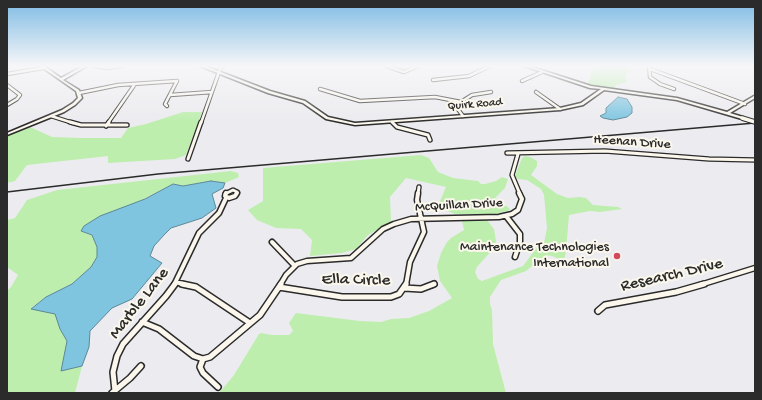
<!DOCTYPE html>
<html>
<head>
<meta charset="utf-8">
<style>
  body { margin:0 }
  #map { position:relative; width:762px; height:400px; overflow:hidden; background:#ececf0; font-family:"Gochi Hand",sans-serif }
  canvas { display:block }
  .frame { position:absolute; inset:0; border:8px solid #2b2b2b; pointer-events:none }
</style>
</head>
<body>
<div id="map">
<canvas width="762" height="400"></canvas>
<div class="frame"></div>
</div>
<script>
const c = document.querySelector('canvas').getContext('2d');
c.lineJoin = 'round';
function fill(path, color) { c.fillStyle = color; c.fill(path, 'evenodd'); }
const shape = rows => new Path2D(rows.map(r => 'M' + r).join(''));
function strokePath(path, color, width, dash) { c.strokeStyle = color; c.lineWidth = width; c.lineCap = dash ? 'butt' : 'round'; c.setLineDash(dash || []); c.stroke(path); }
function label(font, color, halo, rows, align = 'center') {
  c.font = font + ' "Gochi Hand",sans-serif'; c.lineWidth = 4; c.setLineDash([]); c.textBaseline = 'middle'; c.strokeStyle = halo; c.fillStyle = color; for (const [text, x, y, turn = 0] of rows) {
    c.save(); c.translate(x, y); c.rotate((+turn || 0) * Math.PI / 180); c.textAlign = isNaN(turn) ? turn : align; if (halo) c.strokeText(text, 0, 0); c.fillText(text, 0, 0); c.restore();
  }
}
fill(shape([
  [596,66,626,66,635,73,627,73,625,78,627,82,615,85,615,90,603,88,587,84,591,76,590,73],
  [183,112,202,112,186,155,175,159,108,163,108,156,27,165,15,181,7,183,7,136,30,127,52,137,80,138,121,138,128,128,146,124],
  [421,155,429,158,438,172,453,178,478,181,481,184,485,184,496,181,502,177,508,179,505,188,495,198,509,208,510,210,493,215,455,214,440,208,440,201,446,187,406,178,390,197,391,222,368,235,356,249,342,253,310,256,312,240,301,229,276,228,257,220,248,210,263,201,263,168],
  [525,156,530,157,537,161,537,166,531,175,557,194,568,198,580,197,586,198,593,205,618,207,622,209,600,212,590,211,569,215,566,251,564,261,552,256,546,255,526,271,501,280,490,297,490,304,492,310,493,344,506,393,219,393,234,375,259,334,261,333,272,335,289,335,293,331,289,323,296,313,360,321,381,322,391,319,409,318,429,311,452,298,440,281,437,266,441,253,447,242,451,238,464,230,462,221,487,220,494,229,496,241,493,249,477,267,475,272,478,279,482,281,523,266,537,247,544,243,547,228,544,195,541,189,527,180,518,179,515,176,522,158],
  [231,171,238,173,239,177,225,183,211,181,183,186,173,184,81,231,93,236,97,247,97,257,91,267,72,284,46,297,31,308,55,314,60,329,67,341,61,371,82,366,75,393,7,393,7,291,11,287,18,275,7,267,7,220,15,218,27,200,57,190]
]), '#bdeead');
const water = shape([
  [618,97,627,99,632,107,632,113,627,117,613,120,603,118,600,116,606,113,606,108,618,97],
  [211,181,225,183,223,188,212,194,216,208,202,218,171,228,164,235,154,246,150,256,162,263,132,299,112,308,90,331,89,347,82,366,61,371,67,341,60,329,55,314,31,309,46,297,72,284,91,267,97,257,97,247,92,235,81,231,84,226,100,216,145,199,173,184,183,186,211,181]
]);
fill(water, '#7fc5df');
strokePath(water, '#5d8797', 1);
strokePath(shape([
  [19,66,26,66]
]), '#5d8797', 1);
const streetFar3 = shape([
  [95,66,107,68,121,66],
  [386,66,404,72,418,66],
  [649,66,650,77,660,84,674,89],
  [650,69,745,104],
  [7,74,43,68],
  [433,80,469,76,490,66],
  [522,81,542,72],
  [7,85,20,95,17,99,7,105],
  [320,89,360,101,435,97,461,102],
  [536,92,560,109],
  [79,93,118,85,177,81,165,104,167,106],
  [170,95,212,92],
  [51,116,73,123],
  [463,116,457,108,461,102,472,95,491,92],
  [108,123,135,84],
  [201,123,220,69,223,66]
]);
const streetFar2 = shape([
  [70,122,81,125,127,125],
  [392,122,397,127,428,135,430,140],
  [106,126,109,122],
  [507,153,605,151,709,159,755,160],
  [518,154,512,175,520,194],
  [188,159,201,122],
  [225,194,233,190,237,192,236,194],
  [418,194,419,187]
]);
const streetFar1 = shape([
  [226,193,225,196,229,198,235,196,237,193],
  [506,216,520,234,520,242,515,257],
  [272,242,294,265],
  [176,282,186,285],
  [174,285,199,233,219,213,226,198],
  [280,285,286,275,297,264,307,261,351,258,383,229,394,224,411,219,499,217,512,214,518,210,522,199,519,193],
  [406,285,410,262,424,232,417,200,418,193],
  [432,285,434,284],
  [700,285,755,268]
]);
const street = shape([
  [182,284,196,287,250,323],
  [279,287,342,297,391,297,399,294,406,284],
  [404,288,421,289,434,284],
  [598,311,605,305,676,292,704,284],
  [142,322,159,329,194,356,203,359,210,357,260,315,281,284],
  [203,359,200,367,203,373,218,387],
  [115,391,113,372,117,356,123,344,166,296,175,284],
  [112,393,130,378,141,366]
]);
const secondary = shape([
  [40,66,44,66,61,78,83,66,87,66,63,80,79,90,82,98,75,105,64,112,7,135,7,133,62,110,73,103,78,98,76,91,40,66],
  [200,66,205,66,270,91,305,101,328,117,355,123,560,108,581,103,601,89,590,88,524,66,529,66,591,86,677,98,727,112,754,96,755,96,755,98,730,113,743,117,743,119,742,119,677,100,604,90,583,105,560,110,355,125,326,119,303,103,268,93,200,66]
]);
strokePath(streetFar3, '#2b2b2b', 4.5);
strokePath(streetFar2, '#2b2b2b', 5.5);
strokePath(streetFar1, '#2b2b2b', 7);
strokePath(street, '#2b2b2b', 8);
strokePath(secondary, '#2b2b2b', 3);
strokePath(streetFar3, '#fbf7ec', 2.5);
strokePath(streetFar2, '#fbf7ec', 3);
strokePath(streetFar1, '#fbf7ec', 4);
strokePath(street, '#fbf7ec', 5);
fill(secondary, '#fbf7ec');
strokePath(shape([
  [7,192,158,174,755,123]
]), '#2b2b2b', 1.5);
const secondaryBridge = shape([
  [742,118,755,122]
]);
strokePath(secondaryBridge, '#2b2b2b', 5.5, []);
strokePath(secondaryBridge, '#fbf7ec', 3.5);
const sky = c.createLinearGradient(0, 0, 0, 122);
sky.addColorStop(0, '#7ebbe4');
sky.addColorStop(0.54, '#f6f6f8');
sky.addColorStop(1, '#f6f6f800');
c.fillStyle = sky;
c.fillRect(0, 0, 762, 122);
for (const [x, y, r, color] of [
  [617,256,4,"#d1495b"]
]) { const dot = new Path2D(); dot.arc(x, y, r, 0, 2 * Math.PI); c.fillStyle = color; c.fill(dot); strokePath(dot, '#fbf7ec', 1.5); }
label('12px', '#2b2b2b', '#fbf7ec', [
  ["Quirk Road",475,105,-5]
]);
label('14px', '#2b2b2b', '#fbf7ec', [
  ["Heenan Drive",632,143,4],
  ["McQuillan Drive",459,206,-3]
]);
label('14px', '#2b2b2b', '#fbf7ec', [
  ["Maintenance Technologies",609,248],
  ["International",609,264]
], 'right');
label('17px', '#2b2b2b', '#fbf7ec', [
  ["Research Drive",672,276,-13],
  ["Ella Circle",356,281,1],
  ["Marble Lane",140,304,-52]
]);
</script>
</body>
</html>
